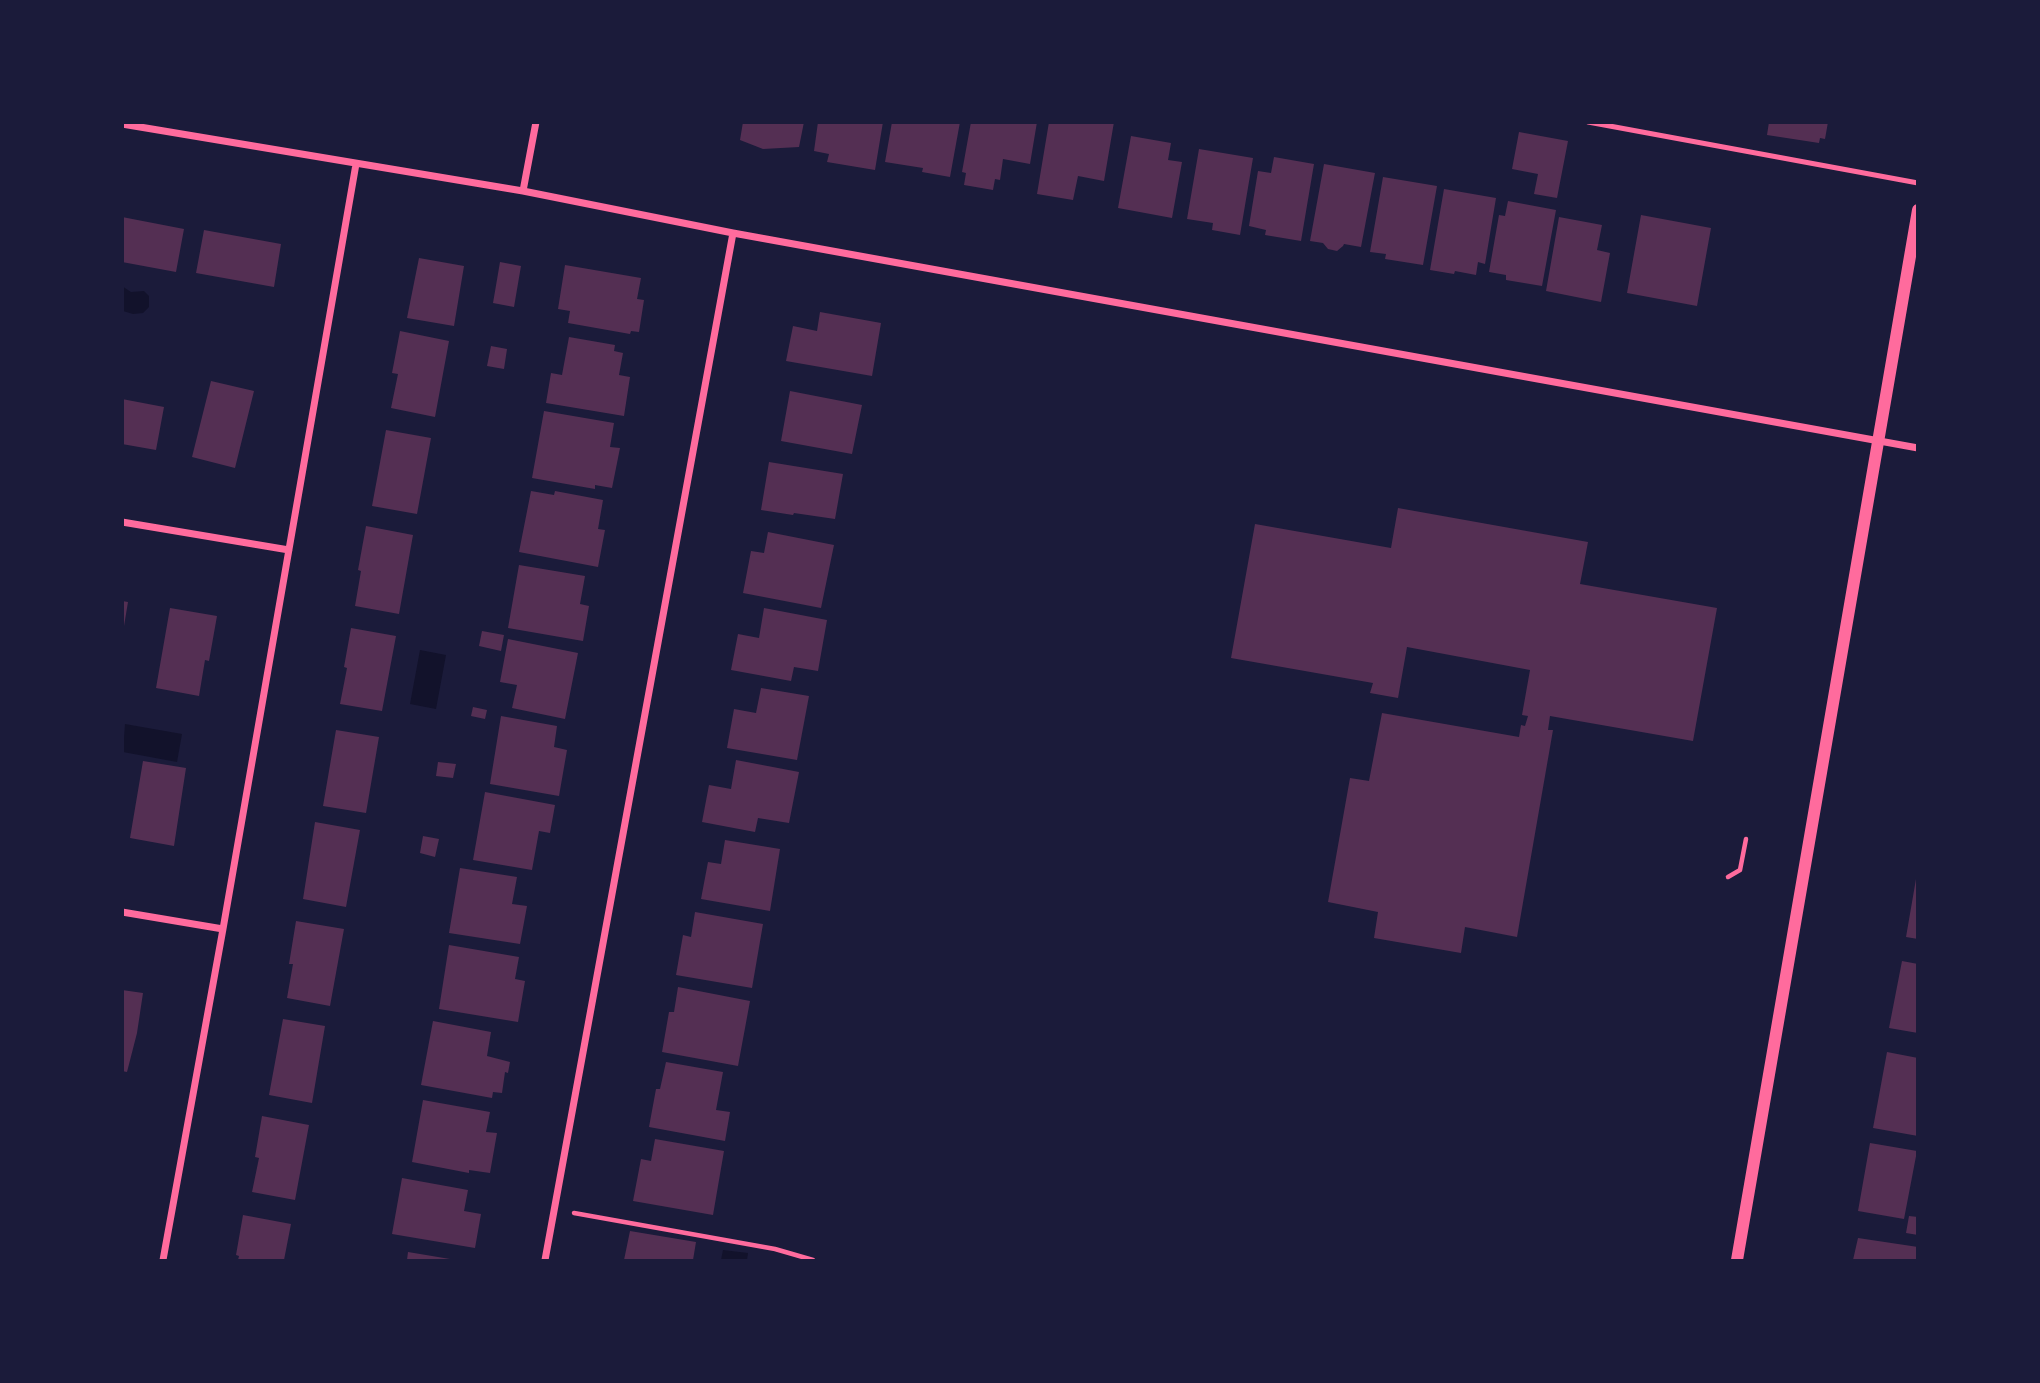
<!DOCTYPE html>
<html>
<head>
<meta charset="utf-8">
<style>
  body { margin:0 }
  #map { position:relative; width:2040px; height:1383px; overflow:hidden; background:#1b1b3a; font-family:Roboto,sans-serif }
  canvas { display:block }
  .frame { position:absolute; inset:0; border:124px solid #1b1b3a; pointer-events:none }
</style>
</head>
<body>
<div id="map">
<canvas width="2040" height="1383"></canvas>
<div class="frame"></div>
</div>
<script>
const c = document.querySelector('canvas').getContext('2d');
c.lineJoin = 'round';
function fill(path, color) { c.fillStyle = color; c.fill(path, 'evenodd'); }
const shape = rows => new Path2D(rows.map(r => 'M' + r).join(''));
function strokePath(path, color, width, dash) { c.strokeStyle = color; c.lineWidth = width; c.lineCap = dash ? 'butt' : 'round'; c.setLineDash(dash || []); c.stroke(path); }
fill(shape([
  [122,286,131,292,144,291,149,296,149,307,143,313,133,314,123,311],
  [420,650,446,655,436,709,410,704],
  [125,724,182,734,177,762,123,752],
  [723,1250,748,1253,747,1260,721,1260]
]), '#12122b');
fill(shape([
  [743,122,804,122,799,147,763,149,740,140],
  [818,122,883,122,875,170,827,162,829,154,814,151],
  [892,122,960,122,950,177,922,172,923,168,885,162],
  [971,122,1037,122,1030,164,1003,159,1000,180,995,179,993,190,964,185,966,173,962,172],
  [1049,122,1114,122,1104,181,1078,176,1073,200,1037,194],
  [1769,122,1828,122,1825,139,1820,138,1819,143,1767,135],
  [1519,132,1568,141,1557,198,1534,194,1538,174,1512,169],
  [1131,136,1171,143,1168,160,1182,162,1172,218,1118,208],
  [1199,149,1253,158,1240,235,1212,230,1213,223,1187,219],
  [1274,157,1314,164,1301,241,1265,235,1266,230,1249,226,1258,171,1271,173],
  [1324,164,1375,173,1361,247,1344,244,1343,246,1337,251,1328,249,1323,243,1310,241],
  [1383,177,1437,186,1423,265,1385,259,1386,254,1370,252],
  [1444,189,1496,198,1485,264,1478,262,1476,275,1455,271,1454,274,1430,270],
  [1508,201,1556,210,1542,286,1506,280,1506,275,1489,272,1499,215,1505,216],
  [1641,215,1711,228,1697,306,1627,293],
  [122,217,184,229,176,272,122,262],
  [1559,217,1602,225,1597,250,1610,253,1601,302,1546,291],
  [204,230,281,244,274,287,196,273],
  [419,258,464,266,454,326,407,318],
  [500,262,521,266,514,307,493,303],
  [565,265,641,278,637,299,644,300,639,332,631,331,630,334,568,323,570,311,558,309],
  [820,312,881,323,872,376,786,361,793,326,817,331],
  [400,331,449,341,435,417,391,408,398,374,392,373],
  [569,337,615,345,614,351,623,353,619,375,630,377,624,416,546,403,551,373,562,375],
  [491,346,507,349,504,369,487,366],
  [211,381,254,391,235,468,192,457],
  [790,391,862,405,852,454,781,441],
  [122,399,164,407,156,450,122,444],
  [544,411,614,423,610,447,620,448,612,488,595,485,595,489,532,478],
  [386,430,431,438,417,514,372,506],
  [769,462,843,474,835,519,794,513,793,515,761,510],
  [531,491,554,495,555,491,603,500,598,529,605,530,598,567,519,552],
  [1398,508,1588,542,1580,584,1717,608,1693,741,1550,716,1548,730,1553,730,1517,937,1465,927,1461,953,1374,938,1378,912,1328,902,1350,778,1369,781,1382,713,1519,737,1521,725,1525,726,1528,716,1522,715,1530,670,1407,647,1398,698,1370,693,1373,683,1231,658,1255,524,1391,548],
  [366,526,413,535,399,614,355,606,361,571,358,570],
  [768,532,834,545,821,608,743,593,751,551,764,553],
  [519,565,585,576,580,604,589,606,583,641,508,628],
  [122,601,128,602,124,626,122,626],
  [170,608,217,616,209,661,205,660,199,696,156,688],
  [764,608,827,620,818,671,794,667,791,681,731,670,738,634,759,638],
  [351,628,396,636,382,711,340,704,347,668,344,667],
  [482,631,504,635,501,651,479,646],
  [508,639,578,653,565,719,512,708,517,685,500,682],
  [761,688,809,696,797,760,727,748,734,709,756,713],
  [473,707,487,710,485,719,471,716],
  [501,716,557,726,554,747,567,750,559,796,490,784],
  [336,730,379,737,366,813,323,806],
  [736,760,799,772,789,823,758,818,755,832,702,822,709,785,731,789],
  [143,761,186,768,174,846,130,838],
  [438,762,456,764,453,778,436,776],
  [485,792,555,805,550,833,539,831,532,870,473,860],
  [315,822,360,830,346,907,303,899],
  [423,836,439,839,435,857,420,853],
  [725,840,780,849,770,911,701,899,708,862,721,864],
  [460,868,517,877,512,904,527,906,520,944,449,933],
  [1916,879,1918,880,1918,939,1906,937],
  [695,912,763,924,752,988,676,975,683,935,691,937],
  [296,921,344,929,330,1006,287,998,293,964,289,964],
  [449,945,519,957,515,979,525,981,518,1022,439,1009],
  [1902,961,1918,964,1918,1033,1889,1028],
  [678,987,750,1001,738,1066,662,1052,669,1012,674,1012],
  [122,990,143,993,137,1033,127,1072,122,1071],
  [283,1019,325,1026,312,1103,269,1095],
  [433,1021,491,1032,487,1056,510,1062,508,1073,505,1072,502,1093,493,1092,492,1098,421,1085],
  [1887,1052,1918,1058,1918,1136,1873,1128],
  [666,1062,723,1072,716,1110,730,1112,725,1141,649,1127,656,1089,660,1089],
  [423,1100,490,1112,486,1132,497,1133,490,1173,469,1170,469,1173,412,1162],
  [262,1116,309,1125,295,1200,252,1192,259,1158,255,1157],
  [655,1139,724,1151,713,1215,633,1201,641,1159,651,1161],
  [1870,1143,1917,1151,1904,1219,1858,1211],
  [402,1178,468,1190,464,1211,481,1214,475,1248,392,1234],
  [243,1215,291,1224,284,1260,238,1260,239,1256,236,1255],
  [1909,1216,1918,1217,1918,1235,1906,1233],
  [630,1231,696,1242,693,1260,624,1260],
  [1858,1238,1918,1247,1916,1260,1853,1260],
  [408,1252,450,1259,449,1260,407,1260]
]), '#542f53');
strokePath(shape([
  [1728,877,1740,870,1746,839],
  [574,1213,775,1249,813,1260]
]), '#ff6b9d', 4.5);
strokePath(shape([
  [1588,122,1918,183]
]), '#ff6b9d', 5);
strokePath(shape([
  [122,124,523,191,733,233,1918,448],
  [523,191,536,122],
  [122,522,289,550],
  [122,912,223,929],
  [163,1260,223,929,356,164],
  [545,1260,733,233]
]), '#ff6b9d', 7);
strokePath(shape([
  [1737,1260,1918,210]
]), '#ff6b9d', 12);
</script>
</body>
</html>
